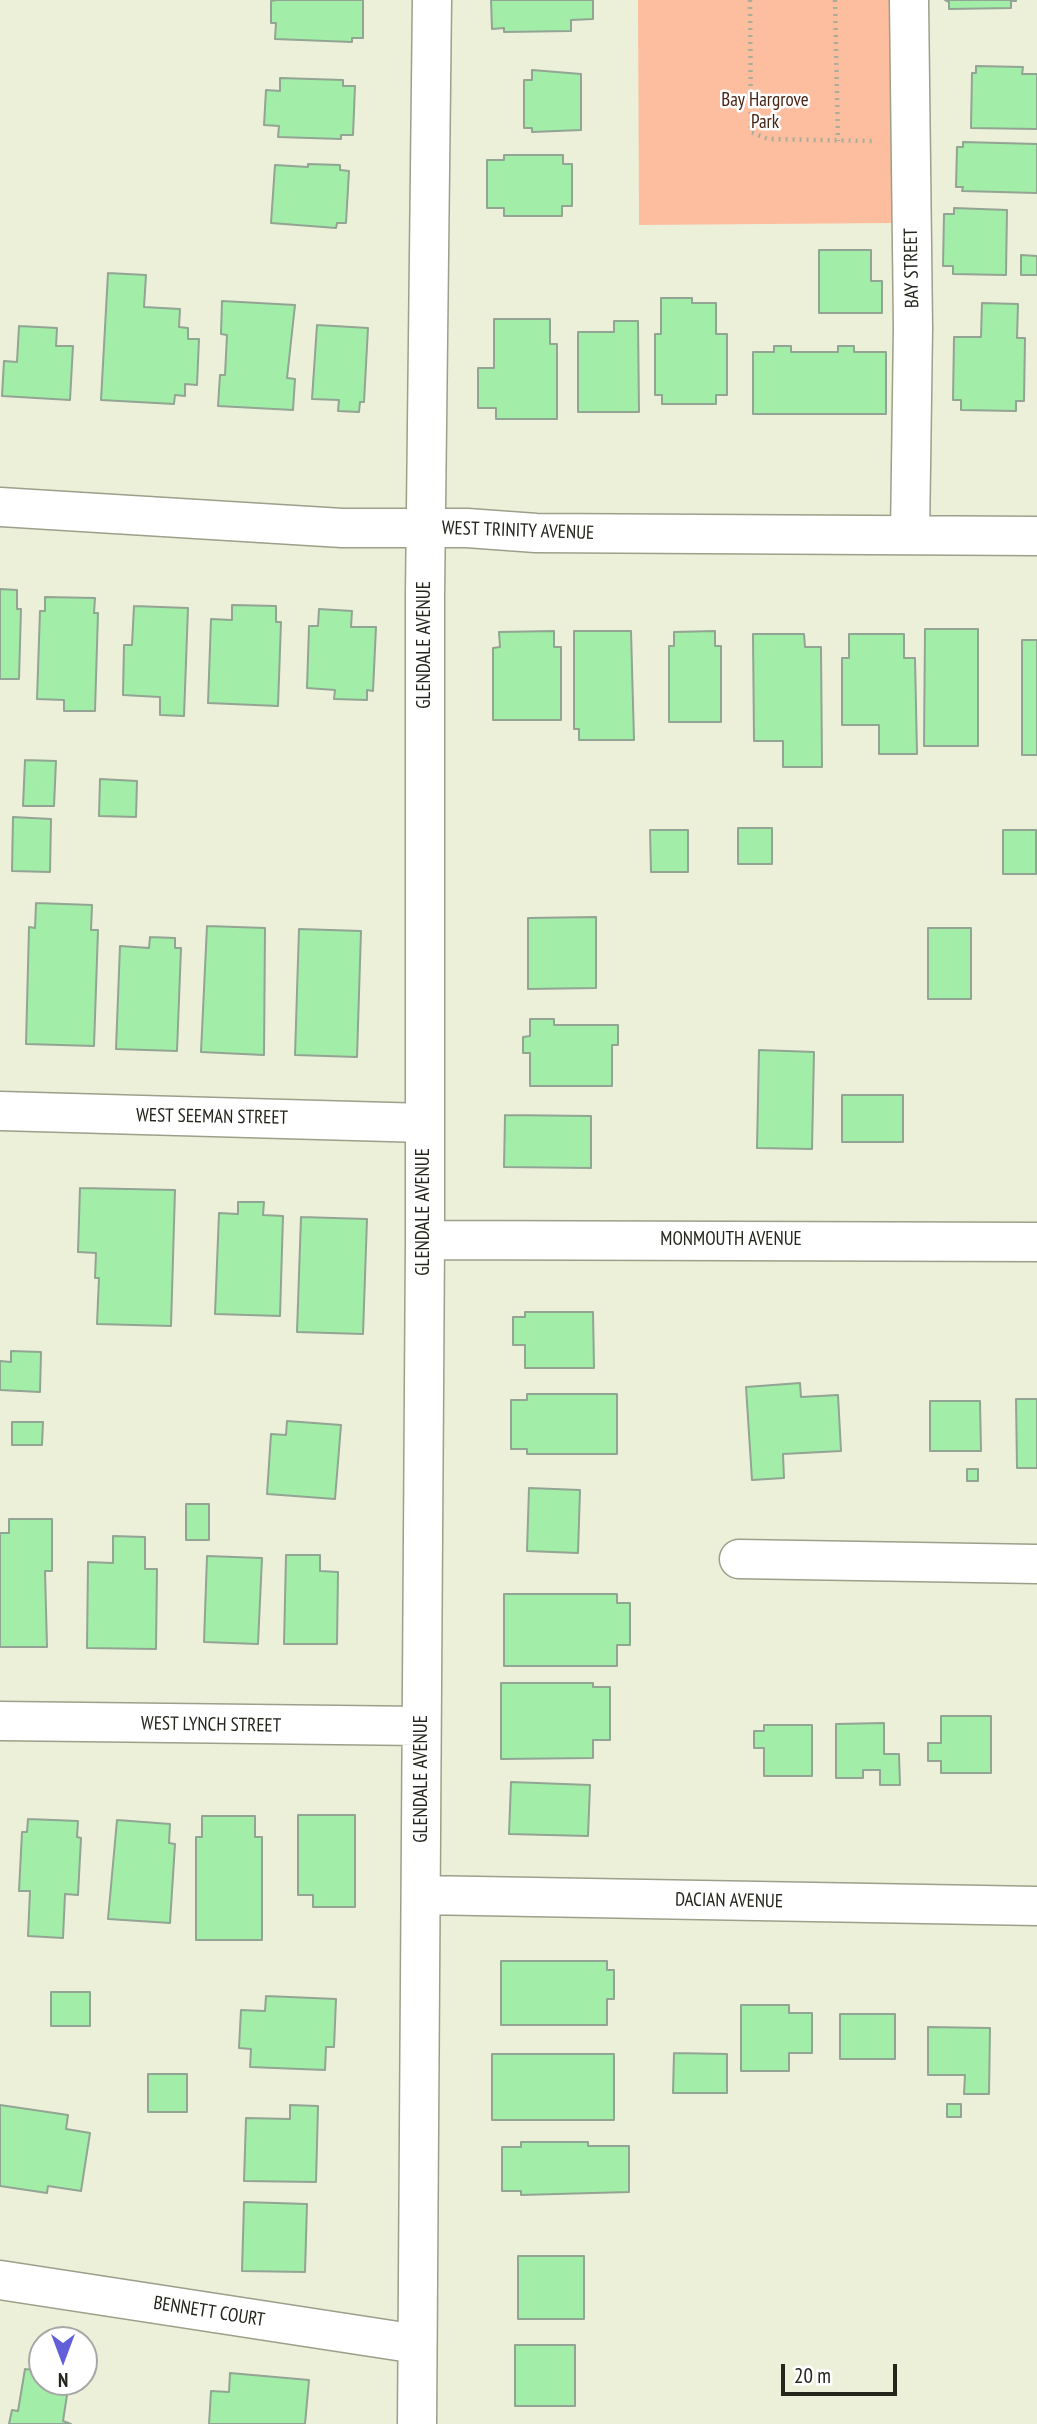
<!DOCTYPE html>
<html>
<head>
<meta charset="utf-8">
<style>
  body { margin:0 }
  #map { position:relative; width:1037px; height:2424px; overflow:hidden; background:#edf0d9; font-family:"PT Sans Narrow",sans-serif }
  canvas { display:block }
  .north { position:absolute; left:28px; top:2326px; width:70px; height:70px; box-sizing:border-box; background:#fff; border:2px solid #a7a8a5; border-radius:50%; rotate:180deg; font-size:19px; font-weight:700; line-height:28px; text-align:center; color:#24251d }
  .north::after { content:''; display:block; margin:auto; width:24px; height:32px; background:#6160d9; clip-path:polygon(50% 0,100% 100%,50% 72%,0 100%) }
  .scale { position:absolute; left:781px; top:2364px; width:116px; height:32px; box-sizing:border-box; border:4px solid #24251d; border-top:0; padding-left:9px; font-size:21px; line-height:24px; white-space:nowrap; color:#24251d; -webkit-text-stroke:5px #fff; paint-order:stroke }
</style>
</head>
<body>
<div id="map">
<canvas width="1037" height="2424"></canvas>
<div class="north">N</div>
<div class="scale">20 m</div>
</div>
<script>
const c = document.querySelector('canvas').getContext('2d');
c.lineJoin = 'round';
function fill(path, color) { c.fillStyle = color; c.fill(path, 'evenodd'); }
const shape = rows => new Path2D(rows.map(r => 'M' + r).join(''));
function strokePath(path, color, width, dash) { c.strokeStyle = color; c.lineWidth = width; c.lineCap = dash ? 'butt' : 'round'; c.setLineDash(dash || []); c.stroke(path); }
function label(font, color, halo, rows, align = 'center') {
  c.font = font + ' "PT Sans Narrow",sans-serif'; c.lineWidth = 5; c.setLineDash([]); c.textBaseline = 'middle'; c.strokeStyle = halo; c.fillStyle = color; for (const [text, x, y, turn = 0] of rows) {
    c.save(); c.translate(x, y); c.rotate((+turn || 0) * Math.PI / 180); c.textAlign = isNaN(turn) ? turn : align; if (halo) c.strokeText(text, 0, 0); c.fillText(text, 0, 0); c.restore();
  }
}
fill(shape([
  [638,0,891,0,892,223,639,225]
]), '#fcbe9f');
const building = shape([
  [277,0,363,0,363,38,352,38,352,42,275,39,276,23,271,23,271,1,277,0],
  [491,0,593,0,593,19,571,20,571,31,504,32,504,28,492,29,491,0],
  [945,0,1016,0,1016,1,1011,1,1011,8,949,9,949,2,945,0],
  [976,66,1023,67,1022,74,1037,74,1037,129,971,128,972,73,976,73,976,66],
  [532,70,581,74,581,130,532,132,532,128,524,128,524,80,532,80,532,70],
  [280,78,343,80,343,86,355,86,353,135,341,135,341,139,278,137,279,126,264,125,266,90,280,91,280,78],
  [963,142,1037,144,1037,193,962,191,963,187,956,187,957,147,963,147,963,142],
  [504,155,563,155,563,164,572,164,572,206,562,206,562,216,504,216,504,208,487,208,487,160,504,160,504,155],
  [308,164,340,165,340,170,349,171,346,223,337,223,336,228,271,223,275,165,308,167,308,164],
  [954,208,1007,210,1006,275,953,274,953,266,943,266,944,214,954,214,954,208],
  [819,250,871,250,871,281,882,281,882,313,819,313,819,250],
  [1021,255,1037,256,1037,275,1021,275,1021,255],
  [108,273,146,275,144,307,180,309,179,327,188,328,188,339,199,339,197,385,185,384,185,396,175,395,174,404,101,400,108,273],
  [661,298,692,298,692,303,716,303,716,334,727,334,727,395,716,395,716,404,662,404,662,395,655,395,655,334,661,334,661,298],
  [222,301,295,305,287,378,295,379,293,410,218,406,220,375,225,375,227,335,221,334,222,301],
  [982,303,1018,304,1017,338,1025,338,1024,401,1016,401,1016,411,961,410,961,400,953,400,954,337,981,337,982,303],
  [494,319,550,319,550,344,557,344,557,419,496,419,496,408,478,408,478,368,494,368,494,319],
  [614,321,638,321,639,412,578,412,578,332,614,332,614,321],
  [317,325,368,328,364,402,360,402,359,412,338,411,339,400,312,399,317,325],
  [19,326,57,328,56,346,73,346,70,400,2,396,4,361,17,362,19,326],
  [774,346,791,346,791,352,838,352,838,346,854,346,854,352,886,352,886,414,753,414,753,352,774,352,774,346],
  [0,589,17,590,17,609,21,609,19,679,0,679,0,589],
  [45,597,95,598,94,613,98,613,95,711,64,711,64,700,37,699,40,611,45,611,45,597],
  [232,605,276,606,276,622,281,622,278,706,208,703,211,619,232,620,232,605],
  [134,606,188,608,184,716,160,715,160,697,123,695,124,645,132,645,134,606],
  [319,609,352,611,351,627,376,627,373,691,367,690,367,700,334,699,335,690,307,688,309,626,318,626,319,609],
  [925,629,978,629,978,746,924,746,925,629],
  [554,631,554,647,561,647,561,720,493,720,493,648,500,647,499,632,554,631],
  [574,631,631,631,634,740,579,740,579,729,574,729,574,631],
  [715,631,715,646,721,646,721,722,669,722,669,646,674,646,674,632,715,631],
  [753,634,804,634,805,647,821,647,822,767,783,767,783,741,754,741,753,634],
  [849,634,904,634,904,658,915,658,917,754,879,754,879,725,842,725,842,658,849,658,849,634],
  [1022,640,1037,640,1037,755,1022,755,1022,640],
  [25,760,56,761,54,806,23,806,25,760],
  [100,779,137,781,136,817,99,816,100,779],
  [13,817,51,819,50,872,12,871,13,817],
  [738,828,772,828,772,864,738,864,738,828],
  [650,830,688,830,688,872,651,872,650,830],
  [1003,830,1036,830,1036,874,1003,874,1003,830],
  [36,903,92,905,91,930,98,930,94,1046,26,1044,29,927,35,928,36,903],
  [596,917,596,988,528,989,528,918,596,917],
  [207,926,265,928,264,1055,201,1052,207,926],
  [928,928,971,928,971,999,928,999,928,928],
  [299,929,361,931,357,1057,295,1055,299,929],
  [150,937,175,938,175,948,181,948,177,1051,116,1049,120,946,149,948,150,937],
  [530,1019,554,1019,554,1025,618,1025,618,1045,612,1045,612,1086,530,1086,530,1053,523,1053,523,1037,530,1036,530,1019],
  [759,1050,814,1052,812,1149,757,1148,759,1050],
  [842,1095,903,1095,903,1142,842,1142,842,1095],
  [505,1115,591,1116,591,1168,504,1167,505,1115],
  [80,1188,175,1190,171,1326,97,1324,99,1278,95,1278,96,1253,78,1252,80,1188],
  [238,1202,264,1202,263,1215,283,1216,280,1316,215,1314,219,1213,238,1214,238,1202],
  [301,1217,367,1219,363,1334,297,1332,301,1217],
  [525,1312,593,1312,594,1368,525,1368,525,1345,513,1345,513,1317,525,1317,525,1312],
  [11,1351,41,1352,40,1392,0,1390,0,1361,11,1362,11,1351],
  [800,1383,801,1397,838,1395,841,1451,783,1454,784,1478,752,1480,746,1387,800,1383],
  [527,1394,617,1394,617,1454,527,1454,527,1449,511,1449,511,1400,527,1400,527,1394],
  [1016,1399,1037,1399,1037,1468,1017,1468,1016,1399],
  [930,1401,980,1401,981,1451,930,1451,930,1401],
  [287,1421,341,1425,335,1499,267,1494,271,1434,286,1435,287,1421],
  [12,1422,43,1422,42,1445,12,1445,12,1422],
  [967,1469,978,1469,978,1481,967,1481,967,1469],
  [529,1488,580,1490,578,1553,527,1551,529,1488],
  [186,1504,209,1504,209,1540,186,1540,186,1504],
  [9,1519,52,1519,52,1571,45,1571,47,1647,0,1647,0,1533,9,1533,9,1519],
  [113,1536,145,1537,145,1569,157,1569,156,1649,87,1648,88,1562,113,1563,113,1536],
  [286,1555,320,1555,320,1571,338,1572,337,1644,284,1644,286,1555],
  [207,1556,262,1558,258,1644,204,1642,207,1556],
  [504,1594,617,1594,617,1603,630,1603,630,1645,617,1645,617,1666,504,1666,504,1594],
  [501,1683,593,1683,593,1687,610,1687,610,1740,593,1740,593,1758,501,1759,501,1683],
  [941,1716,991,1716,991,1773,941,1773,941,1761,928,1761,928,1743,941,1743,941,1716],
  [884,1723,884,1754,899,1754,900,1785,880,1785,880,1770,863,1770,863,1778,836,1778,836,1724,884,1723],
  [764,1725,812,1725,812,1776,764,1776,764,1748,754,1748,754,1731,764,1731,764,1725],
  [511,1782,590,1785,588,1836,509,1834,511,1782],
  [298,1815,355,1815,355,1907,313,1907,313,1895,298,1895,298,1815],
  [202,1816,255,1816,255,1837,262,1837,262,1940,196,1940,196,1837,202,1837,202,1816],
  [28,1819,78,1821,77,1837,81,1838,78,1895,65,1894,63,1938,28,1936,30,1891,19,1891,22,1832,27,1832,28,1819],
  [117,1820,170,1824,169,1843,175,1844,170,1923,108,1919,117,1820],
  [501,1961,607,1961,607,1970,614,1970,614,1999,607,1999,607,2025,501,2025,501,1961],
  [51,1992,90,1992,90,2026,51,2026,51,1992],
  [266,1996,336,1999,334,2047,326,2047,325,2070,250,2067,251,2049,239,2048,241,2010,265,2011,266,1996],
  [741,2005,789,2005,789,2013,812,2013,812,2053,789,2053,789,2071,741,2071,741,2005],
  [840,2014,895,2014,895,2059,840,2059,840,2014],
  [928,2027,990,2028,989,2094,964,2094,965,2075,928,2075,928,2027],
  [674,2053,727,2054,727,2093,673,2093,674,2053],
  [492,2054,614,2054,614,2120,492,2120,492,2054],
  [148,2074,187,2074,187,2112,148,2112,148,2074],
  [947,2104,961,2104,961,2117,947,2117,947,2104],
  [0,2105,68,2115,66,2129,90,2133,81,2191,48,2186,47,2193,0,2186,0,2105],
  [290,2105,318,2106,316,2182,244,2181,246,2118,290,2119,290,2105],
  [521,2142,588,2142,588,2146,629,2146,629,2192,521,2195,521,2191,502,2191,502,2147,521,2147,521,2142],
  [244,2202,307,2204,305,2272,242,2271,244,2202],
  [518,2256,584,2256,584,2319,518,2319,518,2256],
  [515,2345,575,2345,575,2406,515,2406,515,2345],
  [25,2369,42,2371,42,2382,69,2382,63,2421,71,2424,9,2424,12,2410,18,2411,25,2369],
  [230,2373,309,2380,305,2424,209,2424,211,2391,229,2392,230,2373]
]);
fill(building, '#a2eea9');
strokePath(building, '#92a493', 2);
const minor = shape([
  [909,0,913,328,910,535],
  [0,507,342,528,467,528,536,533,1037,536],
  [0,1111,425,1123],
  [425,1240,1037,1242],
  [739,1559,1037,1564],
  [0,1721,421,1726],
  [421,1895,1037,1906],
  [0,2280,417,2344],
  [417,2424,425,1240,425,595,432,0]
]);
strokePath(minor, '#9c9f89', 41);
strokePath(shape([
  [750,0,751,132,768,139,872,141],
  [835,0,838,141]
]), '#abad9b', 4.5, [2, 5]);
strokePath(minor, '#fff', 38);
label('19px', '#482513', '#fff', [
  ["Bay Hargrove",765,101],
  ["Park",765,123]
]);
label('19px', '#24251d', '#fff', [
  ["BAY STREET",912,268,-91],
  ["WEST TRINITY AVENUE",518,531,2],
  ["GLENDALE AVENUE",425,645,-90],
  ["WEST SEEMAN STREET",212,1117,1],
  ["GLENDALE AVENUE",424,1212,-90],
  ["MONMOUTH AVENUE",731,1240],
  ["WEST LYNCH STREET",211,1725,1],
  ["GLENDALE AVENUE",422,1779,-90],
  ["DACIAN AVENUE",729,1901,1],
  ["BENNETT COURT",209,2312,9]
]);
</script>
</body>
</html>
